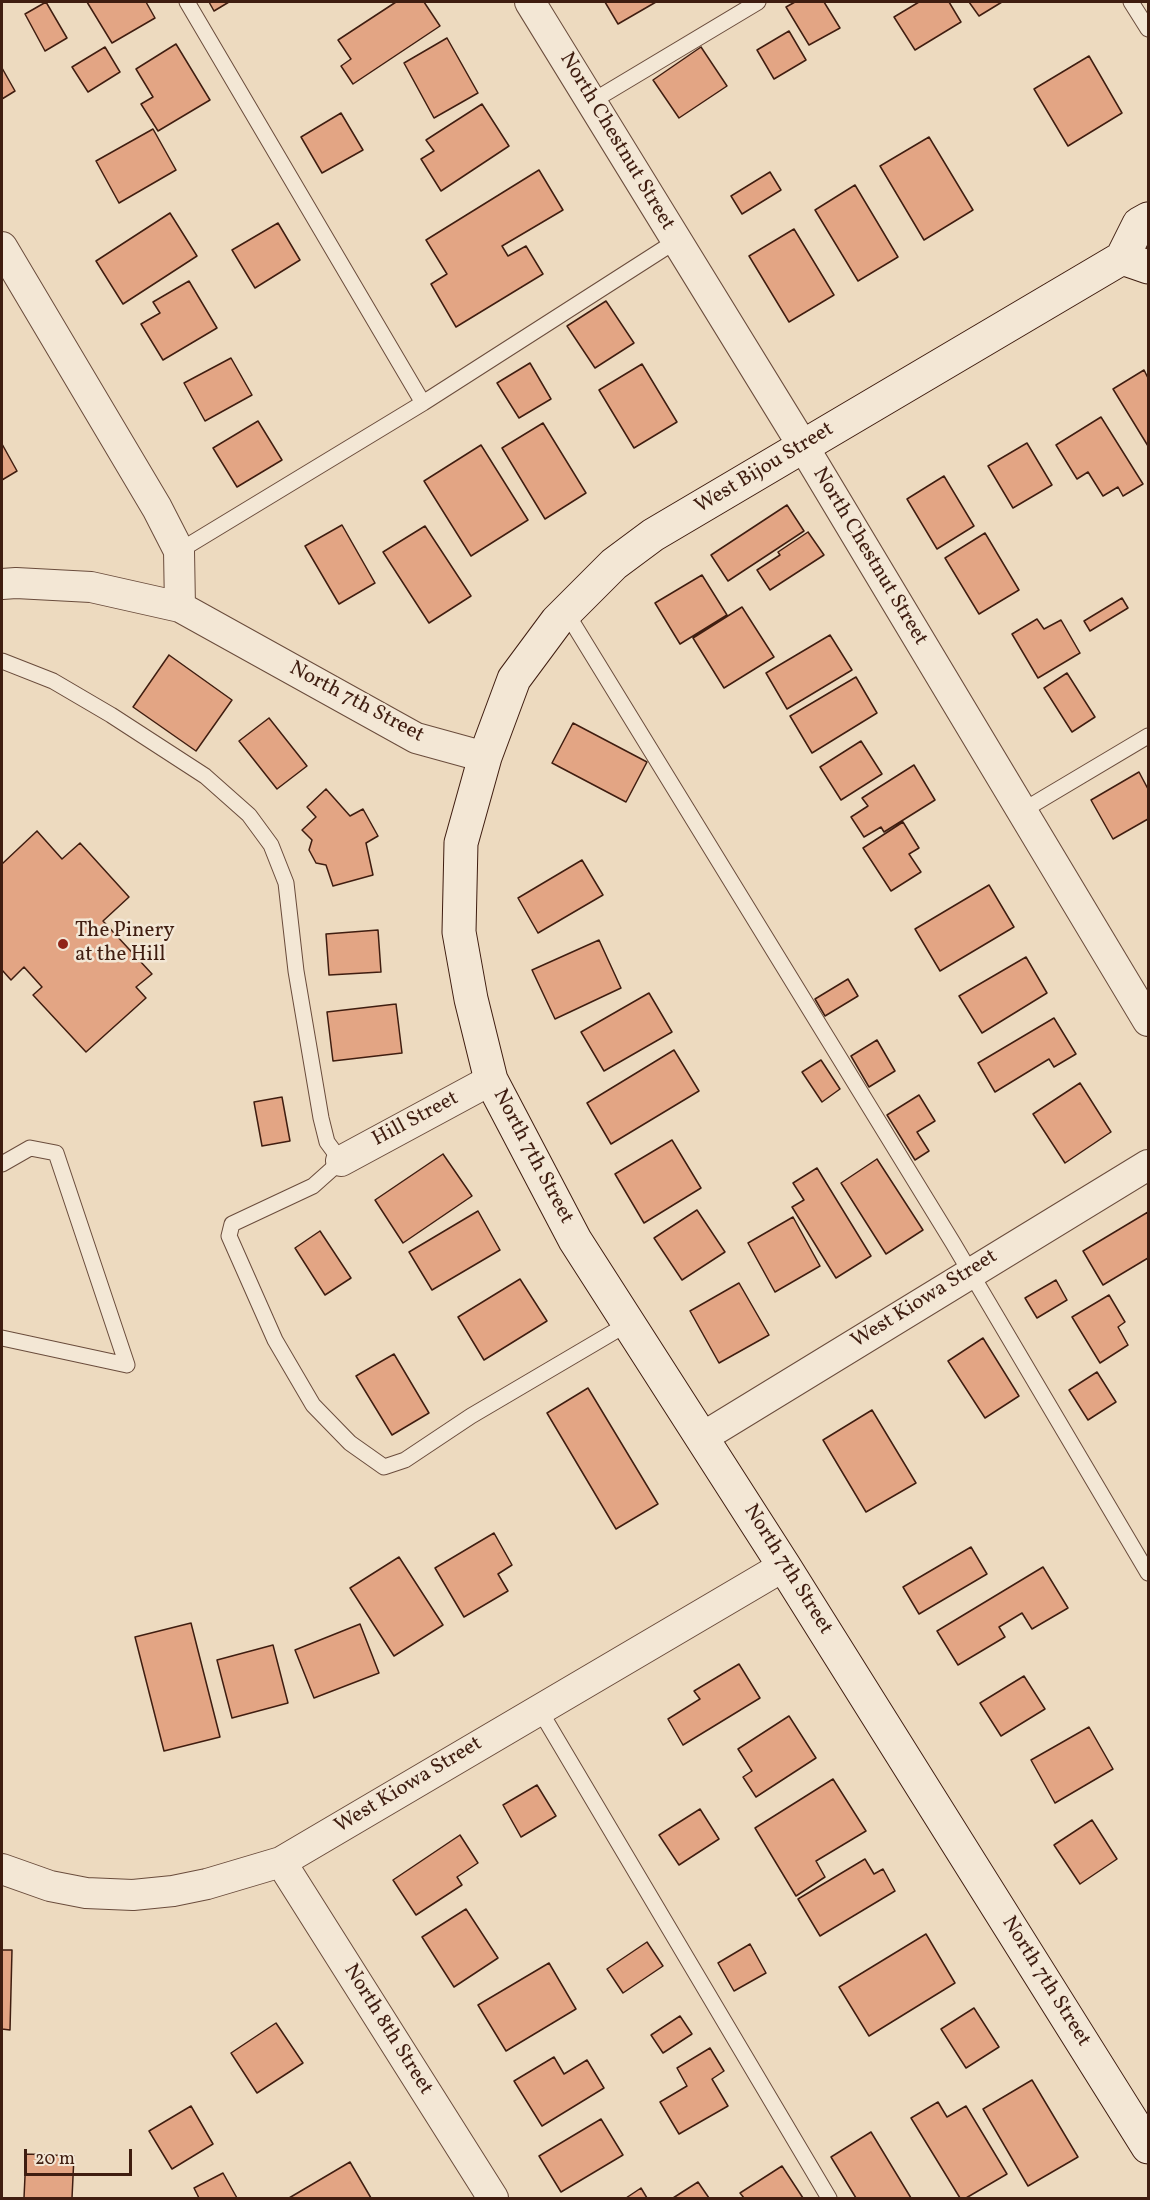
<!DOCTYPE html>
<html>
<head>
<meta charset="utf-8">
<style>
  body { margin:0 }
  #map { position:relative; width:1150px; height:2200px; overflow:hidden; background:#eddabf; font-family:Vollkorn,serif }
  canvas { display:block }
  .frame { position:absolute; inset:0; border:3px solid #3f1d10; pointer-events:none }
  .scale { position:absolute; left:24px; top:2149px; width:108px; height:27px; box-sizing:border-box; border:3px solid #3f1d10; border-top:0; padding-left:8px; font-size:18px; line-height:21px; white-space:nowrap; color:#3f1d10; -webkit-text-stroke:4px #f3e7d5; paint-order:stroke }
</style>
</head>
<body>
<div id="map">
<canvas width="1150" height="2200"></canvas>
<div class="frame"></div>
<div class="scale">20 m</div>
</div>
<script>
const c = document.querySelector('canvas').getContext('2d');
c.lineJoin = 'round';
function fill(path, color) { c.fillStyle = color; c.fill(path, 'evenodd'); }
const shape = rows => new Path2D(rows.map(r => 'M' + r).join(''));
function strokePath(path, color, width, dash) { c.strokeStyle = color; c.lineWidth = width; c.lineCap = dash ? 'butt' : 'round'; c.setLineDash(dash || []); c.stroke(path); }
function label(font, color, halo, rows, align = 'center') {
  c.font = font + ' Vollkorn,serif'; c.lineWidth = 5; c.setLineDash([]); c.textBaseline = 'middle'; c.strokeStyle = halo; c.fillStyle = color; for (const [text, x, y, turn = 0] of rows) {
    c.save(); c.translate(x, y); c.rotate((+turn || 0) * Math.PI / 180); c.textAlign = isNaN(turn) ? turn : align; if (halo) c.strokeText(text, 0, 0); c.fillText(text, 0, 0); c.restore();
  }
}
const building = shape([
  [46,2,67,38,45,51,25,14,46,2],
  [87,2,146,2,155,18,112,43,87,2],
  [209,2,229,2,214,11,209,2],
  [396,2,424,2,440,26,353,84,341,66,351,59,338,40,396,2],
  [605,2,656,2,618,24,605,2],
  [795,2,824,2,840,28,809,45,786,7,795,2],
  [919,2,949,2,961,22,915,50,894,17,919,2],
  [969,2,1002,2,979,16,969,2],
  [789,31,806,60,774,79,757,50,789,31],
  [447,38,478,93,434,118,404,63,447,38],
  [176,44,210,100,158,131,141,104,153,97,136,69,176,44],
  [105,47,120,72,88,92,72,67,105,47],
  [701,47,727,86,679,118,653,80,701,47],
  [1089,56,1122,113,1068,146,1034,89,1089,56],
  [2,68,15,91,2,99,2,68],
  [482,104,509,146,441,191,421,159,434,151,426,140,482,104],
  [341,113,363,150,322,173,301,137,341,113],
  [153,129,176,170,119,203,96,161,153,129],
  [929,137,973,210,924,240,880,166,929,137],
  [539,170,563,210,502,246,508,256,526,246,543,274,456,327,431,284,447,274,426,240,539,170],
  [770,172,781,190,742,214,731,196,770,172],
  [855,185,898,257,858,281,815,210,855,185],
  [170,213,197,256,123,304,96,261,170,213],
  [278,223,300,260,255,288,232,250,278,223],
  [794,229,834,295,789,322,749,256,794,229],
  [189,281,217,328,163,360,141,324,160,313,153,302,189,281],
  [606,301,634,343,595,368,567,326,606,301],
  [231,358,252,395,205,421,184,383,231,358],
  [530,363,551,399,519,418,497,383,530,363],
  [642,364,677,422,634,448,599,390,642,364],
  [1144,370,1148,378,1148,446,1113,389,1144,370],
  [1101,417,1143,484,1123,496,1118,487,1103,496,1088,472,1077,479,1056,445,1101,417],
  [258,421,282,460,237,487,213,448,258,421],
  [543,423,586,493,545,519,502,448,543,423],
  [1027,443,1052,485,1013,508,988,466,1027,443],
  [2,444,17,471,2,480,2,444],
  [481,445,528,520,471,556,424,481,481,445],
  [944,476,974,526,937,549,907,499,944,476],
  [787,505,804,531,728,581,711,555,787,505],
  [342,525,375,583,339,604,305,546,342,525],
  [425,526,471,596,429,623,383,552,425,526],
  [808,532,824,555,770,590,757,570,780,555,778,552,808,532],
  [985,533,1019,590,979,614,945,558,985,533],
  [702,575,727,615,680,644,655,603,702,575],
  [1122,598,1128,608,1090,631,1084,621,1122,598],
  [742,607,774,657,724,688,693,638,742,607],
  [1037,619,1044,629,1061,620,1080,653,1038,678,1012,634,1037,619],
  [830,635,852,670,787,709,766,673,830,635],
  [169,655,232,700,196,751,133,707,169,655],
  [1067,673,1095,717,1072,732,1044,688,1067,673],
  [856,677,877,713,812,753,790,716,856,677],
  [269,718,307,766,277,789,239,741,269,718],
  [573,723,647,762,626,802,552,763,573,723],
  [861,741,882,774,841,800,820,767,861,741],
  [914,765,935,800,884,832,881,827,864,837,851,817,868,806,862,798,914,765],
  [1139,772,1148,789,1148,819,1113,839,1091,800,1139,772],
  [326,789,350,816,363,809,378,836,366,843,373,875,333,886,326,865,316,863,309,850,312,840,302,830,316,817,307,807,326,789],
  [903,822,919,848,909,854,921,872,891,891,863,848,903,822],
  [37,831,62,859,80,843,129,897,103,921,152,974,136,987,146,998,86,1052,33,995,42,987,24,967,11,980,2,970,2,864,37,831],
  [582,860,603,895,538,933,518,898,582,860],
  [989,885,1014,927,940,971,915,929,989,885],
  [378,930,381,972,329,975,326,934,378,930],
  [599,940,621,988,555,1019,532,970,599,940],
  [1026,957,1047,993,982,1033,959,996,1026,957],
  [848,979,858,996,825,1016,815,999,848,979],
  [649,993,672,1032,604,1071,581,1032,649,993],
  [396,1004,402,1053,333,1061,327,1012,396,1004],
  [1054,1018,1076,1054,1054,1067,1049,1059,995,1092,978,1063,1054,1018],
  [877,1040,895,1071,869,1087,851,1056,877,1040],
  [674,1050,699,1091,611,1144,587,1103,674,1050],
  [821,1060,840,1089,822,1102,802,1072,821,1060],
  [1080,1083,1111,1132,1065,1163,1033,1114,1080,1083],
  [919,1095,935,1121,917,1132,929,1151,915,1160,887,1115,919,1095],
  [282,1097,290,1141,262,1146,254,1102,282,1097],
  [672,1140,701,1188,644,1223,615,1174,672,1140],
  [443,1154,472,1196,403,1243,375,1200,443,1154],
  [877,1159,923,1230,886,1254,841,1183,877,1159],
  [817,1168,871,1256,836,1278,792,1207,804,1200,793,1183,817,1168],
  [697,1210,725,1252,682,1280,654,1238,697,1210],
  [478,1211,500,1250,432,1290,409,1252,478,1211],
  [1148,1212,1148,1258,1103,1285,1083,1251,1148,1212],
  [793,1217,820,1266,775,1292,748,1243,793,1217],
  [320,1231,351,1278,325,1295,295,1248,320,1231],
  [520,1279,547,1321,484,1360,458,1317,520,1279],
  [1056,1280,1067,1300,1037,1318,1025,1298,1056,1280],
  [739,1283,769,1335,719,1363,690,1311,739,1283],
  [1109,1295,1125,1322,1118,1327,1128,1345,1100,1363,1072,1317,1109,1295],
  [983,1338,1019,1396,985,1418,948,1361,983,1338],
  [394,1354,429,1413,392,1435,356,1376,394,1354],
  [1097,1372,1116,1402,1088,1420,1069,1390,1097,1372],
  [588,1388,658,1504,616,1529,547,1413,588,1388],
  [872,1410,916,1483,866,1512,823,1440,872,1410],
  [494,1533,512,1565,498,1574,508,1591,464,1617,435,1568,494,1533],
  [971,1547,987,1574,919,1614,903,1587,971,1547],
  [399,1557,443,1625,394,1656,350,1588,399,1557],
  [1043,1567,1068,1608,1032,1629,1022,1613,999,1627,1005,1637,958,1665,937,1631,1043,1567],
  [191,1623,220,1737,164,1751,135,1637,191,1623],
  [360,1624,379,1673,314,1698,295,1650,360,1624],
  [273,1645,288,1703,232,1718,217,1660,273,1645],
  [739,1664,760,1698,683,1745,668,1719,700,1699,694,1691,739,1664],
  [1024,1676,1045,1709,1001,1736,980,1703,1024,1676],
  [789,1716,816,1758,756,1797,743,1777,752,1771,738,1749,789,1716],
  [1089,1727,1113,1769,1055,1803,1031,1760,1089,1727],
  [833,1779,866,1831,816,1861,825,1877,796,1896,755,1828,833,1779],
  [537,1785,556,1816,521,1837,503,1805,537,1785],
  [700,1809,719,1839,679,1865,659,1835,700,1809],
  [1092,1820,1117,1859,1080,1884,1054,1845,1092,1820],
  [460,1835,478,1863,457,1877,462,1885,416,1915,393,1880,460,1835],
  [865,1859,874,1874,883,1869,895,1891,820,1936,798,1899,865,1859],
  [466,1909,498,1958,454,1987,422,1937,466,1909],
  [926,1934,955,1983,869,2036,839,1987,926,1934],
  [647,1942,663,1966,623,1993,607,1969,647,1942],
  [750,1944,766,1973,734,1991,718,1963,750,1944],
  [2,1950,12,1950,10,2030,2,2029,2,1950],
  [549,1963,576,2009,506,2051,478,2005,549,1963],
  [974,2008,999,2047,966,2068,941,2029,974,2008],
  [680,2016,692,2034,663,2053,651,2035,680,2016],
  [276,2023,303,2063,257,2093,231,2053,276,2023],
  [710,2048,724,2071,712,2079,728,2106,679,2134,660,2102,687,2086,677,2068,710,2048],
  [554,2057,564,2074,587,2060,604,2088,542,2126,514,2081,554,2057],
  [1032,2080,1078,2157,1028,2186,983,2109,1032,2080],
  [938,2102,947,2117,966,2106,1007,2174,966,2198,960,2198,911,2118,938,2102],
  [191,2106,213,2144,172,2169,149,2131,191,2106],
  [601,2119,623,2155,561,2192,539,2156,601,2119],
  [871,2132,911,2198,856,2198,831,2157,871,2132],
  [26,2154,74,2156,72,2198,24,2198,26,2154],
  [350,2162,371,2198,289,2198,350,2162],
  [782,2166,803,2198,744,2198,740,2193,782,2166],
  [223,2173,237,2198,199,2198,194,2188,223,2173],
  [698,2182,709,2198,673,2198,698,2182],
  [641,2188,647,2198,626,2198,641,2188]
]);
fill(building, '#e3a584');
strokePath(building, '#3f1d10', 1.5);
const lane = shape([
  [187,2,423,403],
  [1131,2,1148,29],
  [591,102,758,2],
  [179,551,423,403,676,241],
  [566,612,953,1243,1148,1573],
  [2,661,53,681,111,715,205,776,249,815,271,845,286,883,296,971,321,1118,327,1142,341,1161,313,1186,232,1224,229,1236,275,1340,313,1405,350,1443,384,1467,405,1460,471,1416,629,1323],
  [1022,811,1148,736],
  [2,1164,30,1148,56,1153,127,1365,2,1338],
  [539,1709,829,2198]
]);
const street = shape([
  [530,2,803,446,1148,1021],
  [2,247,157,508,179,551,180,607,416,738,485,757],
  [2,584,16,583,91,587,180,607],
  [341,1161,491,1080],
  [703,1437,1148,1165],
  [281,1862,493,2198],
  [2,1869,50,1886,86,1893,133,1895,173,1891,207,1884,281,1862,784,1566]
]);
const secondary = shape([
  [1148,219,1139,224,1122,258,653,535,614,564,557,621,514,679,485,757,461,843,459,932,471,999,491,1080,575,1240,784,1566,1148,2147],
  [1122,258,1148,267]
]);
strokePath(lane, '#6a4c3c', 17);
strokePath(street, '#6a4c3c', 32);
strokePath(secondary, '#3f1d10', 35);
strokePath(lane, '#f3e7d5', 15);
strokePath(street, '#f3e7d5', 30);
strokePath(secondary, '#f3e7d5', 33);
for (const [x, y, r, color] of [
  [63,944,6,"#8f2418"]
]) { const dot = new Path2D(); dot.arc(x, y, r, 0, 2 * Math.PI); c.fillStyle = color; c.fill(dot); strokePath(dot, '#f3e7d5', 2); }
label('21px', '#3f1d10', '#f3e7d5', [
  ["North Chestnut Street",616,142,59],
  ["West Bijou Street",765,469,-31],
  ["North Chestnut Street",869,557,59],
  ["North 7th Street",356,703,28],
  ["Hill Street",416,1120,-28],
  ["North 7th Street",532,1157,62],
  ["West Kiowa Street",925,1300,-32],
  ["North 7th Street",787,1570,58],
  ["West Kiowa Street",409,1786,-31],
  ["North 7th Street",1045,1982,58],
  ["North 8th Street",387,2030,58]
]);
label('21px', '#3f1d10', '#f3e7d5', [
  ["The Pinery",75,932],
  ["at the Hill",75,956]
], 'left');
</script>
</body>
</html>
